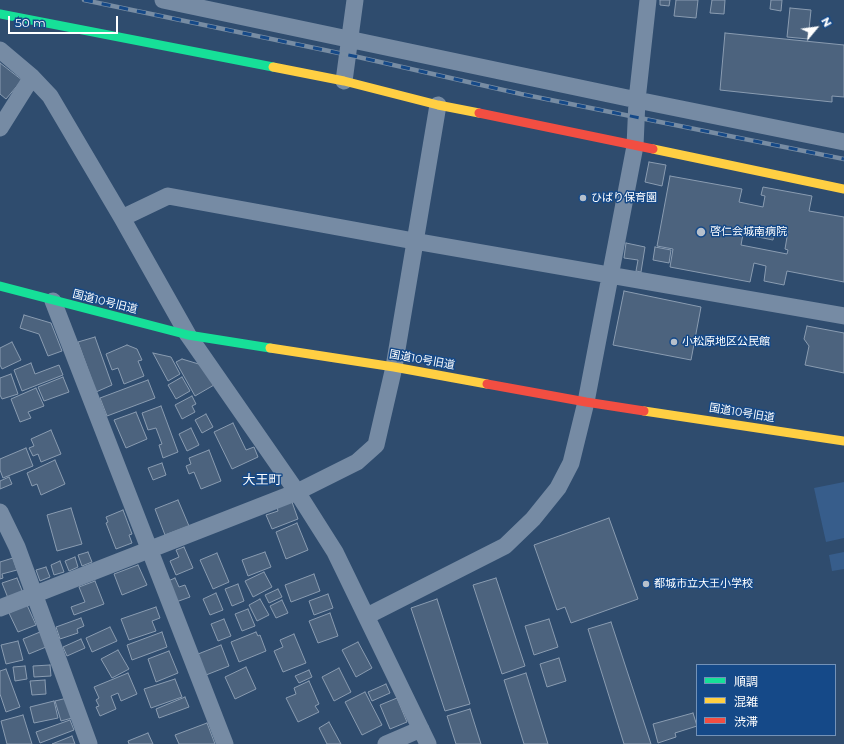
<!DOCTYPE html>
<html>
<head>
<meta charset="utf-8">
<style>
  body { margin:0 }
  #map { position:relative; width:844px; height:744px; overflow:hidden; background:#2f4c6e; font-family:Montserrat,"Noto Sans JP",sans-serif }
  canvas { display:block }
  .legend { position:absolute; left:696px; top:664px; width:140px; height:72px; box-sizing:border-box; background:#154988; border:1px solid #7392b8; margin:0; padding:5px 7px; list-style:none; font-size:12px; color:#fff }
  .legend li { display:flex; align-items:center; gap:8px; height:20px }
  .legend b { width:20px; border:1px solid #7392b8 }
  .north { position:absolute; left:796px; top:8px; width:40px; height:40px; -webkit-text-stroke:3px #154988; paint-order:stroke; rotate:61deg; font-size:11px; font-weight:700; line-height:16px; text-align:center; color:#fff }
  .north::after { content:''; display:block; margin:auto; width:14px; height:18px; background:#fff; clip-path:polygon(50% 0,100% 100%,50% 72%,0 100%) }
  .scale { position:absolute; left:8px; top:16px; width:110px; height:18px; box-sizing:border-box; border:2px solid #fff; border-top:0; padding-left:5px; font-size:12px; line-height:14px; white-space:nowrap; color:#fff; -webkit-text-stroke:3px #154988; paint-order:stroke }
</style>
</head>
<body>
<div id="map">
<canvas width="844" height="744"></canvas>
<ul class="legend">
<li><b style="height:5px;background:#16e098"></b>順調</li>
<li><b style="height:5px;background:#ffcf43"></b>混雑</li>
<li><b style="height:5px;background:#f24e42"></b>渋滞</li>
</ul>
<div class="north">N</div>
<div class="scale">50 m</div>
</div>
<script>
const c = document.querySelector('canvas').getContext('2d');
c.lineJoin = 'round';
function fill(path, color) { c.fillStyle = color; c.fill(path, 'evenodd'); }
const shape = rows => new Path2D(rows.map(r => 'M' + r).join(''));
function strokePath(path, color, width, dash) { c.strokeStyle = color; c.lineWidth = width; c.lineCap = dash ? 'butt' : 'round'; c.setLineDash(dash || []); c.stroke(path); }
function label(font, color, halo, rows, align = 'center') {
  c.font = font + ' Montserrat,"Noto Sans JP",sans-serif'; c.lineWidth = 3; c.setLineDash([]); c.textBaseline = 'middle'; c.strokeStyle = halo; c.fillStyle = color; for (const [text, x, y, turn = 0] of rows) {
    c.save(); c.translate(x, y); c.rotate((+turn || 0) * Math.PI / 180); c.textAlign = isNaN(turn) ? turn : align; if (halo) c.strokeText(text, 0, 0); c.fillText(text, 0, 0); c.restore();
  }
}
fill(shape([
  [844,482,844,538,826,542,814,488],
  [844,552,844,569,832,571,829,555]
]), '#375d8b');
const building = shape([
  [660,0,670,0,669,6,660,5,660,0],
  [676,0,698,0,696,18,674,16,676,0],
  [712,0,725,0,724,14,710,13,712,0],
  [771,0,782,0,781,11,770,9,771,0],
  [790,8,811,10,808,39,787,37,790,8],
  [725,33,844,45,844,97,832,96,832,102,720,90,725,33],
  [0,63,22,80,6,99,0,94,0,63],
  [649,162,666,165,662,186,645,182,649,162],
  [670,176,742,189,739,202,763,207,765,196,761,195,763,187,812,196,809,211,844,217,844,282,787,271,784,285,764,281,766,266,754,263,750,282,670,267,673,249,657,246,670,176],
  [775,229,788,231,785,249,788,250,787,254,741,245,743,234,773,240,775,229],
  [626,243,645,247,641,272,636,271,638,260,624,258,626,243],
  [655,247,671,250,669,263,653,260,655,247],
  [624,291,701,307,691,360,613,345,624,291],
  [24,315,51,323,62,351,48,356,39,334,20,328,24,315],
  [807,326,844,333,844,373,805,365,809,346,804,339,807,326],
  [95,337,112,385,96,392,78,342,95,337],
  [12,342,21,360,2,369,0,365,0,348,12,342],
  [127,345,137,349,142,360,138,361,144,376,124,384,118,368,112,370,106,354,127,345],
  [153,353,171,357,180,374,168,381,153,353],
  [182,359,202,365,214,385,195,396,176,362,182,359],
  [31,363,35,374,59,365,63,375,22,391,14,370,31,363],
  [11,374,18,394,2,399,0,395,0,378,11,374],
  [63,377,69,392,44,401,38,387,63,377],
  [182,377,190,391,176,399,168,385,182,377],
  [148,380,155,398,107,416,100,398,148,380],
  [36,388,44,406,28,412,31,418,20,422,11,399,36,388],
  [192,396,196,404,192,406,195,412,182,419,175,405,192,396],
  [161,406,178,452,163,458,159,445,162,444,156,428,148,430,142,413,161,406],
  [136,412,147,439,126,448,114,420,136,412],
  [206,414,213,427,202,433,195,420,206,414],
  [233,423,246,450,254,447,258,457,232,469,214,432,233,423],
  [191,428,199,445,187,451,179,434,191,428],
  [51,430,61,454,41,462,38,454,33,456,29,448,34,446,31,439,51,430],
  [26,448,33,466,3,478,0,470,0,459,26,448],
  [209,450,221,481,201,489,194,472,189,474,186,466,191,464,189,458,209,450],
  [55,460,65,484,41,495,37,484,32,486,27,473,55,460],
  [162,463,166,475,153,480,148,468,162,463],
  [9,477,12,484,0,489,0,481,9,477],
  [178,500,189,526,165,535,155,509,178,500],
  [292,502,298,519,272,529,266,515,278,511,277,507,292,502],
  [71,508,82,544,57,551,47,515,71,508],
  [123,510,132,534,129,535,132,543,116,549,106,523,108,522,106,517,123,510],
  [609,518,638,599,571,623,565,607,557,610,534,545,609,518],
  [297,523,308,550,286,559,276,532,297,523],
  [184,547,193,568,176,575,170,561,179,557,176,550,184,547],
  [88,552,92,562,82,566,78,555,88,552],
  [265,552,271,567,248,576,242,560,265,552],
  [217,553,229,582,213,589,200,560,217,553],
  [75,557,78,567,69,571,65,561,75,557],
  [13,558,17,570,2,574,3,578,0,579,0,562,13,558],
  [60,561,64,572,54,575,51,565,60,561],
  [138,565,147,585,122,595,114,574,138,565],
  [46,567,50,577,40,581,36,570,46,567],
  [264,572,272,587,253,597,245,581,264,572],
  [314,574,320,591,291,602,285,585,314,574],
  [17,578,23,593,8,598,2,583,17,578],
  [175,578,179,587,185,585,190,597,176,602,168,581,175,578],
  [496,578,525,666,502,674,473,585,496,578],
  [95,581,104,604,74,615,71,607,85,602,79,587,95,581],
  [238,584,244,601,232,606,225,589,238,584],
  [278,589,282,597,269,603,265,595,278,589],
  [216,593,223,610,210,615,203,599,216,593],
  [328,594,333,608,314,615,309,601,328,594],
  [260,599,269,615,257,621,249,605,260,599],
  [437,599,470,704,445,711,411,608,437,599],
  [282,600,288,613,276,618,270,606,282,600],
  [27,605,36,625,18,632,9,613,27,605],
  [156,607,160,618,152,621,156,631,129,640,121,619,156,607],
  [248,609,255,626,242,631,235,614,248,609],
  [330,613,338,636,318,643,309,621,330,613],
  [81,618,84,626,77,629,78,633,60,639,56,627,81,618],
  [224,619,231,636,218,641,211,624,224,619],
  [549,619,558,647,534,655,525,626,549,619],
  [611,622,651,744,624,744,588,629,611,622],
  [110,627,117,641,92,652,86,638,110,627],
  [40,632,46,647,29,654,23,639,40,632],
  [162,632,167,647,132,660,127,645,162,632],
  [256,632,258,636,260,635,266,651,239,662,231,642,256,632],
  [294,634,306,663,283,672,274,651,283,647,280,640,294,634],
  [81,639,85,648,67,656,63,647,81,639],
  [18,641,23,660,6,664,1,645,18,641],
  [358,642,372,668,356,677,342,650,358,642],
  [221,645,229,666,206,675,198,654,221,645],
  [118,650,129,669,112,678,101,659,118,650],
  [169,651,178,673,156,682,148,659,169,651],
  [559,658,566,681,547,687,540,664,559,658],
  [50,665,51,676,34,677,33,666,50,665],
  [25,666,27,679,15,681,13,667,25,666],
  [246,667,256,689,235,699,225,677,246,667],
  [339,668,351,692,334,701,322,677,339,668],
  [6,669,20,707,6,712,0,694,0,671,6,669],
  [309,670,312,677,299,683,295,676,309,670],
  [128,673,137,694,121,701,118,693,111,696,116,709,100,716,96,707,99,706,96,700,99,698,94,687,128,673],
  [526,673,548,744,524,744,504,680,526,673],
  [175,679,182,697,151,708,144,689,175,679],
  [45,680,46,694,32,695,30,681,45,680],
  [309,681,319,704,315,706,319,712,298,722,286,698,296,694,294,688,309,681],
  [386,684,390,693,372,701,368,692,386,684],
  [365,692,382,725,362,735,345,702,365,692],
  [185,697,189,707,159,718,156,709,185,697],
  [67,698,72,718,61,721,55,701,67,698],
  [397,698,407,722,390,729,380,705,397,698],
  [54,701,58,718,34,723,30,707,54,701],
  [470,709,481,744,456,744,447,716,470,709],
  [693,713,697,726,675,733,676,737,658,743,653,724,693,713],
  [23,715,32,744,7,744,1,721,23,715],
  [70,720,74,730,40,743,36,732,70,720],
  [329,722,341,744,327,744,319,728,329,722],
  [207,723,215,744,179,744,175,735,207,723],
  [148,733,153,744,129,744,128,741,148,733],
  [72,736,75,744,52,744,72,736]
]);
fill(building, '#4c637e');
strokePath(building, '#8a9cb1', 1);
strokePath(shape([
  [163,0,637,100,844,142],
  [0,50,32,77,50,96,122,218,188,335,297,492,335,552,428,744],
  [344,81,355,0],
  [0,128,32,77],
  [122,218,168,196,414,241,844,316],
  [53,301,225,744],
  [0,512,17,547,89,744],
  [0,608,297,492,357,462,376,445,394,367,438,105],
  [367,616,505,546,533,519,558,488,571,463,586,402,635,146,637,100,648,0],
  [386,744,421,729]
]), '#768ba4', 17);
strokePath(shape([
  [0,14,273,67],
  [0,286,188,335,270,348]
]), '#16e098', 9);
strokePath(shape([
  [273,67,344,81,438,105,479,113],
  [653,149,844,189],
  [270,348,394,367,487,384],
  [644,411,844,441]
]), '#ffcf43', 9);
strokePath(shape([
  [479,113,653,149],
  [487,384,586,402,644,411]
]), '#f24e42', 9);
const rail = shape([
  [84,0,358,57,521,94,844,159]
]);
strokePath(rail, '#778ca3', 4.5);
strokePath(rail, '#154988', 3, [9]);
for (const [x, y, r, color] of [
  [583,198,4,"#b6c0cc"],
  [701,232,5,"#b6c0cc"],
  [674,342,4,"#b6c0cc"],
  [646,584,4,"#b6c0cc"]
]) { const dot = new Path2D(); dot.arc(x, y, r, 0, 2 * Math.PI); c.fillStyle = color; c.fill(dot); strokePath(dot, '#154988', 1.5); }
label('11px', '#fff', '#154988', [
  ["ひばり保育園",591,198],
  ["啓仁会城南病院",710,232],
  ["小松原地区公民館",682,342],
  ["都城市立大王小学校",654,584]
], 'left');
label('11px', '#fff', '#154988', [
  ["国道10号旧道",105,302,14],
  ["国道10号旧道",422,360,10],
  ["国道10号旧道",742,413,9]
]);
label('13px', '#fff', '#154988', [
  ["大王町",262,480]
]);
</script>
</body>
</html>
